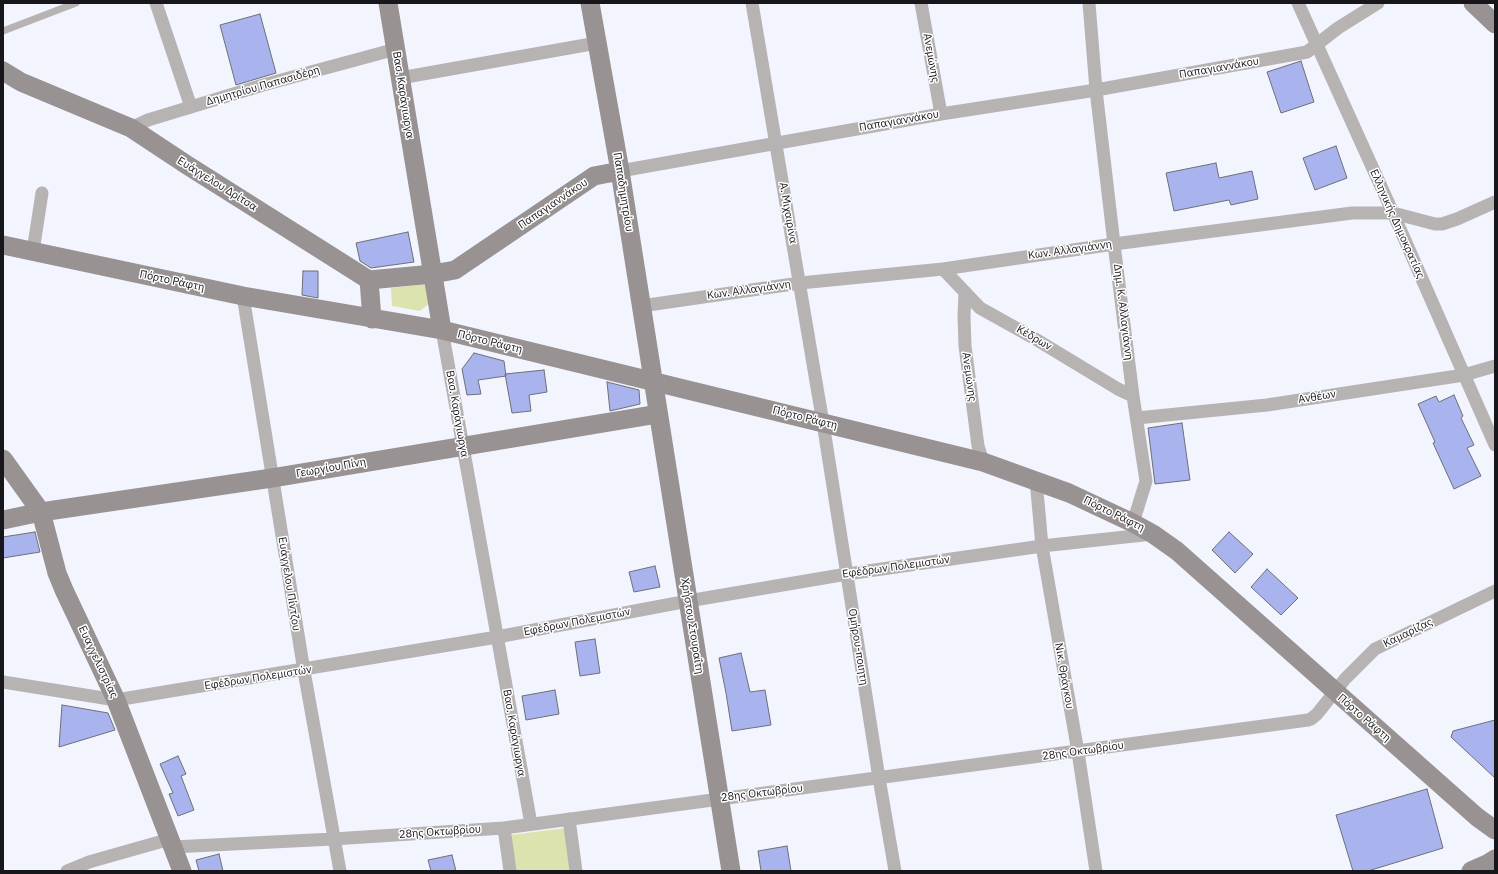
<!DOCTYPE html>
<html>
<head>
<meta charset="utf-8">
<style>
  body { margin:0 }
  #map { position:relative; width:1498px; height:874px; overflow:hidden; background:#f3f5fe; font-family:"IBM Plex Sans",sans-serif }
  canvas { display:block }
  .frame { position:absolute; inset:0; border:4px solid #17171b; pointer-events:none }
</style>
</head>
<body>
<div id="map">
<canvas width="1498" height="874"></canvas>
<div class="frame"></div>
</div>
<script>
const c = document.querySelector('canvas').getContext('2d');
c.lineJoin = 'round';
function fill(path, color) { c.fillStyle = color; c.fill(path, 'evenodd'); }
const shape = rows => new Path2D(rows.map(r => 'M' + r).join(''));
function strokePath(path, color, width, dash) { c.strokeStyle = color; c.lineWidth = width; c.lineCap = dash ? 'butt' : 'round'; c.setLineDash(dash || []); c.stroke(path); }
function label(font, color, halo, rows, align = 'center') {
  c.font = font + ' "IBM Plex Sans",sans-serif'; c.lineWidth = 3; c.setLineDash([]); c.textBaseline = 'middle'; c.strokeStyle = halo; c.fillStyle = color; for (const [text, x, y, turn = 0] of rows) {
    c.save(); c.translate(x, y); c.rotate((+turn || 0) * Math.PI / 180); c.textAlign = isNaN(turn) ? turn : align; if (halo) c.strokeText(text, 0, 0); c.fillText(text, 0, 0); c.restore();
  }
}
fill(shape([
  [428,284,431,302,420,311,392,306,391,288],
  [566,828,572,871,515,871,510,835]
]), '#dde3ae');
const building = shape([
  [260,14,276,73,236,85,220,25,260,14],
  [1301,61,1314,102,1281,113,1267,72,1301,61],
  [1336,146,1347,178,1315,190,1303,158,1336,146],
  [1216,163,1219,178,1252,171,1258,199,1231,205,1229,200,1174,211,1166,173,1216,163],
  [408,232,414,262,371,268,360,261,356,243,408,232],
  [303,271,318,271,318,298,302,295,303,271],
  [474,353,504,361,506,376,478,380,481,394,467,395,462,369,474,353],
  [544,370,547,392,529,395,531,411,512,413,505,374,544,370],
  [607,382,639,390,640,404,610,411,607,382],
  [1454,395,1463,416,1461,418,1474,445,1467,448,1481,476,1454,489,1433,443,1435,442,1418,404,1436,396,1439,402,1454,395],
  [1182,423,1190,480,1155,484,1148,428,1182,423],
  [35,532,40,552,3,558,3,537,35,532],
  [1229,532,1253,554,1235,573,1212,550,1229,532],
  [655,566,660,587,634,592,629,572,655,566],
  [1267,569,1298,598,1281,615,1251,587,1267,569],
  [595,639,600,673,580,676,575,642,595,639],
  [741,653,750,692,765,690,771,725,732,731,726,693,719,658,741,653],
  [555,690,559,714,526,720,522,696,555,690],
  [62,705,108,713,115,730,59,747,62,705],
  [1495,720,1495,778,1451,737,1453,731,1495,720],
  [178,756,186,774,181,776,194,810,178,816,169,794,173,793,160,764,178,756],
  [1427,789,1443,848,1368,871,1353,871,1336,815,1427,789],
  [787,846,791,871,761,871,758,851,787,846],
  [219,854,223,871,199,871,196,860,219,854],
  [452,855,456,871,431,871,428,860,452,855]
]);
fill(building, '#a9b3ed');
strokePath(building, '#6d6f77', 1);
strokePath(shape([
  [3,31,76,3]
]), '#b8b3b3', 7);
strokePath(shape([
  [156,3,191,107],
  [752,3,823,423,879,778,895,871],
  [921,3,941,114],
  [1089,3,1096,90,1114,244,1133,396,1146,481,1133,523],
  [1298,3,1393,213,1495,445],
  [400,78,597,43],
  [131,128,148,120,263,85,396,49],
  [620,171,941,114,1096,90,1307,52,1338,28,1378,3],
  [33,251,42,193],
  [943,269,980,308,1032,337,1118,389,1133,396],
  [965,292,964,316,965,346,978,446,983,462],
  [243,296,304,671,340,871],
  [641,306,800,283,943,269,1114,244,1352,213,1393,213,1435,224,1442,224,1457,219,1495,202],
  [442,330,531,824],
  [1137,418,1267,405,1464,375,1495,366],
  [1036,480,1042,546,1078,752,1096,871],
  [3,682,116,700,497,637,688,601,847,574,1042,546,1153,534],
  [569,819,576,871],
  [504,828,510,871],
  [173,847,333,839,504,828,1308,720,1311,719,1317,714,1345,679,1375,649,1495,591],
  [67,871,89,862,170,839]
]), '#b8b3b3', 13);
strokePath(shape([
  [388,3,442,330],
  [590,3,620,171,731,871],
  [1473,3,1495,24],
  [3,71,21,82,131,128,187,165,369,280,433,274,455,270,594,176,620,171],
  [3,245,243,296,442,330,983,462,1069,493,1133,523,1153,534,1177,551,1477,817,1495,830],
  [369,280,372,319],
  [3,459,41,512,57,573,64,590,116,700,182,871],
  [3,520,41,512,272,478,658,414],
  [1471,871,1487,864,1495,859]
]), '#999293', 19);
label('11px', '#17171b', '#fff', [
  ["Ανεμώνης",931,58,80],
  ["Παπαγιαννάκου",1219,68,-10],
  ["Δημητρίου Παπασιδέρη",263,86,-16],
  ["Βασ. Καράγιωργα",403,95,81],
  ["Παπαγιαννάκου",899,121,-10],
  ["Ευάγγελου Δρίτσα",217,184,32],
  ["Παπαδημητρίου",623,192,81],
  ["Παπαγιαννάκου",553,204,-34],
  ["Α. Μιχαιρίνα",788,213,80],
  ["Ελληνικής Δημοκρατίας",1397,224,66],
  ["Κων. Αλλαγιάννη",1070,250,-8],
  ["Πόρτο Ράφτη",172,281,12],
  ["Κων. Αλλαγιάννη",749,290,-8],
  ["Δημ. Κ. Αλλαγιάννη",1123,312,83],
  ["Κέδρων",1034,338,30],
  ["Πόρτο Ράφτη",490,342,14],
  ["Ανεμώνης",969,377,82],
  ["Ανθέων",1317,397,-9],
  ["Βασ. Καράγιωργα",457,414,80],
  ["Πόρτο Ράφτη",805,418,14],
  ["Γεωργίου Πίνη",331,468,-10],
  ["Πόρτο Ράφτη",1114,514,26],
  ["Εφέδρων Πολεμιστών",896,567,-8],
  ["Ευάγγελου Πίντζου",289,584,81],
  ["Εφέδρων Πολεμιστών",577,622,-11],
  ["Χρήστου Στουραΐτη",692,626,81],
  ["Καμαρίζας",1408,633,-26],
  ["Ομήρου-ποιητη",858,647,81],
  ["Ευαγγελιστρίας",98,662,65],
  ["Νικ. Θράγκου",1064,676,80],
  ["Εφέδρων Πολεμιστών",258,678,-9],
  ["Πόρτο Ράφτη",1364,718,41],
  ["Βασ. Καράγιωργα",514,733,80],
  ["28ης Οκτωβρίου",1083,751,-8],
  ["28ης Οκτωβρίου",762,793,-7],
  ["28ης Οκτωβρίου",440,832,-4]
]);
</script>
</body>
</html>
